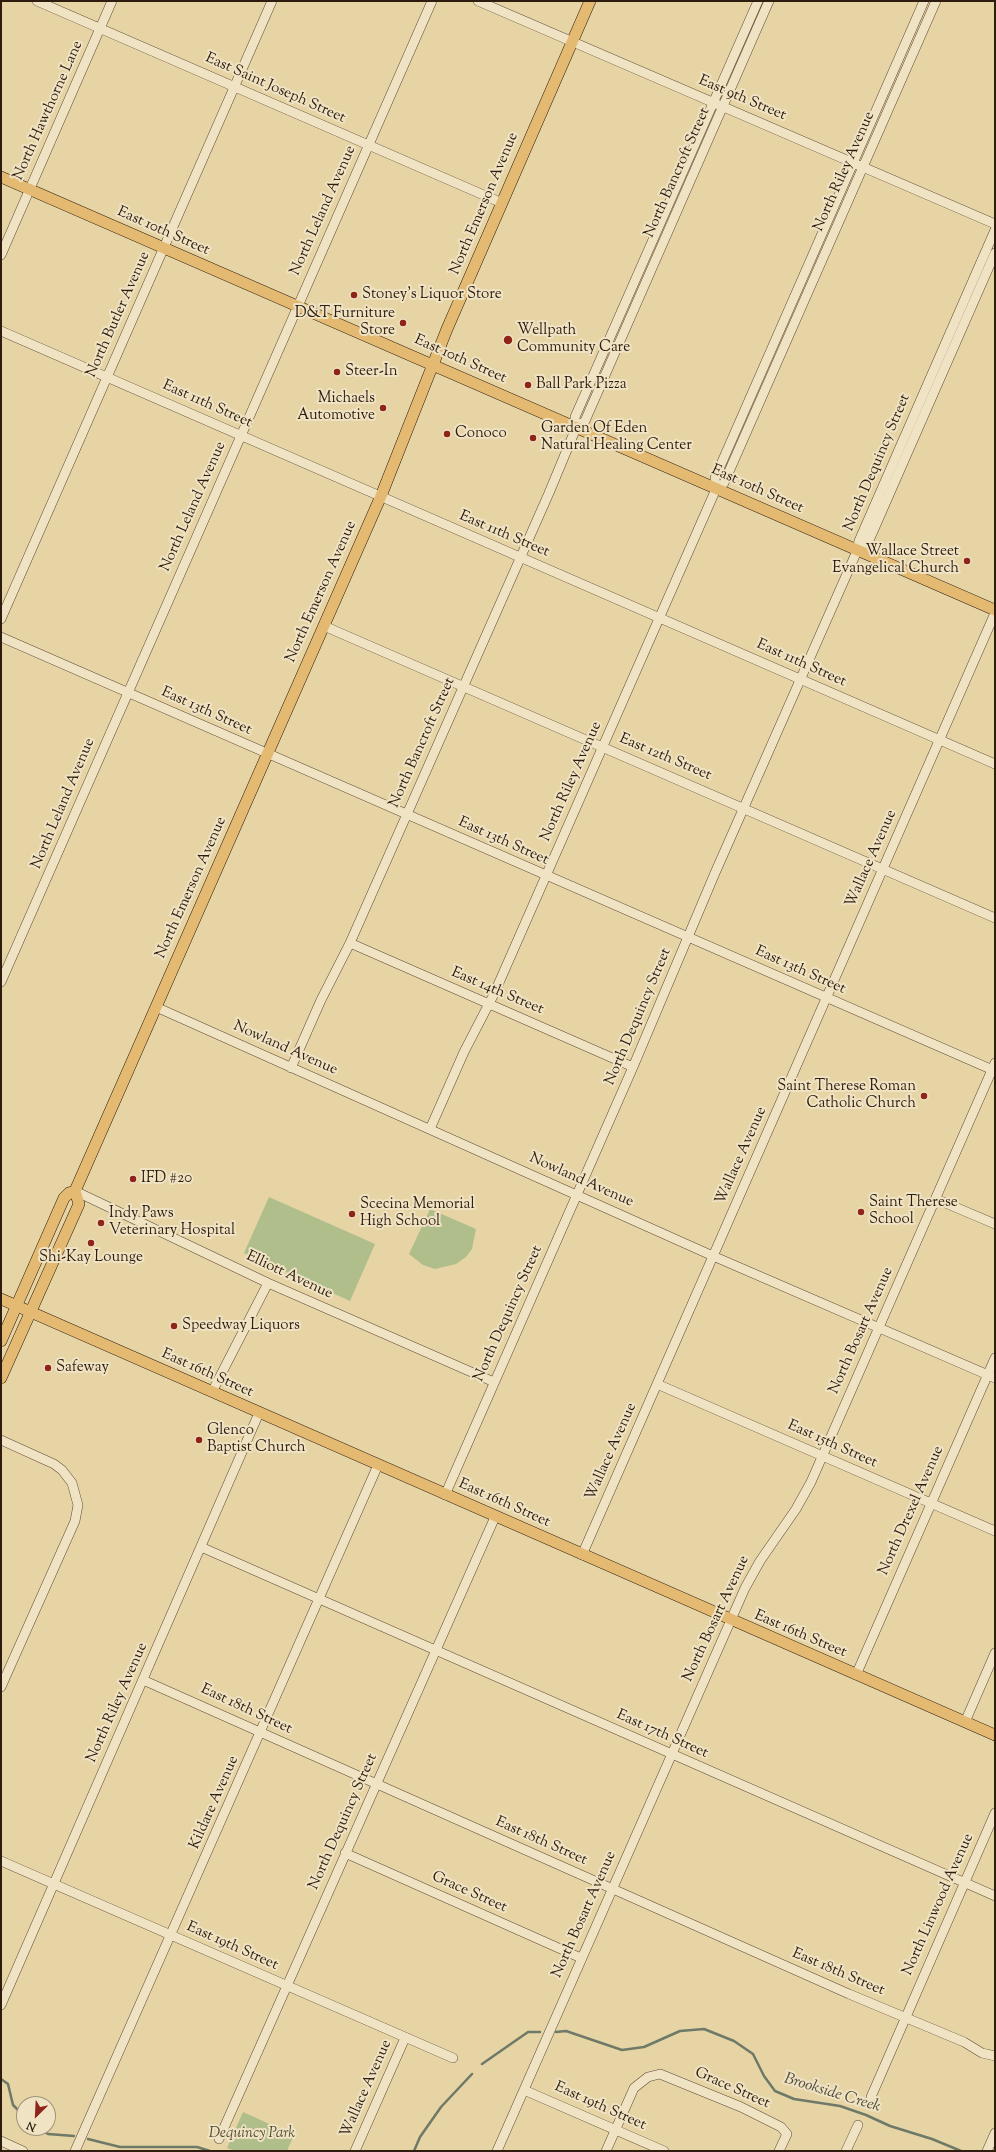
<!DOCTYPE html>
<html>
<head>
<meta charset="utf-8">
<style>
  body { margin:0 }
  #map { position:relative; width:996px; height:2152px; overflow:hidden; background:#e7d4a5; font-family:"Sorts Mill Goudy",serif }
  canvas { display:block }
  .frame { position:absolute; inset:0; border:2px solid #2e1c0e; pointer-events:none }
  .north { position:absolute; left:16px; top:2096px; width:40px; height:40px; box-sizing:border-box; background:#efe3c4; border:1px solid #a2937b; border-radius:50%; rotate:204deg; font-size:11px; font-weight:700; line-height:16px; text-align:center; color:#2e1c0e }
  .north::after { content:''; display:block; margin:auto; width:14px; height:18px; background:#8f2418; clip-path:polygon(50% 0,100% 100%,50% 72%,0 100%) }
</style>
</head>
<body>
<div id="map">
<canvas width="996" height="2152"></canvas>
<div class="frame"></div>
<div class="north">N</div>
</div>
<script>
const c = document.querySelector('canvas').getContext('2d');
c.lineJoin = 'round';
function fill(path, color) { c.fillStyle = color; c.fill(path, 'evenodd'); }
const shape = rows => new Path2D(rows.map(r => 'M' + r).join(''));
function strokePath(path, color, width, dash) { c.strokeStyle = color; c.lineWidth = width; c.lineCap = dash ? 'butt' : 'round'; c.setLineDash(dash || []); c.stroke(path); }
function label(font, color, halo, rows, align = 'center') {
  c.font = font + ' "Sorts Mill Goudy",serif'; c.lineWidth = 4; c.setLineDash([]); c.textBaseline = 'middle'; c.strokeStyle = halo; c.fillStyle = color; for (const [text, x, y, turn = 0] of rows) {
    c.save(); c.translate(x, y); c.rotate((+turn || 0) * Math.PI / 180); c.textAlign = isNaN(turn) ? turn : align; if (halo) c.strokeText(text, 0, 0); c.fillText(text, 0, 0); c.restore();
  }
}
fill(shape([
  [269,1197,375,1244,350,1301,244,1253],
  [430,1209,476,1229,472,1249,466,1257,456,1264,435,1269,423,1265,409,1254],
  [243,2112,294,2135,287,2151,235,2151,227,2148]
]), '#b0be8b');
strokePath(shape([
  [556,2032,566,2031,622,2050,644,2047,680,2031,704,2029,734,2041,753,2054,764,2076,775,2091,794,2099,840,2106,866,2115,890,2126,932,2139,961,2151],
  [482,2064,528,2032,540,2032],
  [1,2079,8,2084,13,2105,24,2116],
  [36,2128,48,2134,74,2136],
  [88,2139,120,2147,197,2147,210,2151],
  [414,2151,420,2137,441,2107,472,2074]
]), '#6e7a67', 2.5);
const minor = shape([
  [37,1,502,203],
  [478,1,995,224],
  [1,255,112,1],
  [1,331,995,764],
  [576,428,585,421,769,1],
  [716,489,715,478,924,1],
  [857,551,867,545,995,253],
  [1,619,272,1],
  [324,626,995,918],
  [1,637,995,1071],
  [350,943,633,1067],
  [1,982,432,1],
  [156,1007,713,1256,995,1378],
  [291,1068,321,1000,350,943,549,493,576,428,575,417,758,1],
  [430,1129,464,1052,494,994,716,489,724,483,936,1],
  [75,1191,268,1283,494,1382],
  [936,1199,995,1224],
  [657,1384,995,1531],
  [212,1392,268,1283],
  [1,1440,54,1464,62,1470,72,1483,78,1505,75,1521,1,1687],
  [445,1495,633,1067,715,873,857,551,859,541,995,230],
  [201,1547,995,1896],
  [582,1555,995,613],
  [856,1675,995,1358],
  [143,1680,849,1994,964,2042,982,2053,995,2056],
  [965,1722,995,1653],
  [345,1853,581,1958],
  [1,1861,453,2058],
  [1,2005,259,1413],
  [524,2090,664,2151],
  [871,2097,995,1813],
  [219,2139,495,1517],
  [1,2141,23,2151],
  [75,2151,378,1465],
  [355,2151,405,2038],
  [497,2151,745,1588,760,1561,796,1509,811,1482,995,1063],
  [606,2151,634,2088,648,2077,660,2074,741,2107,781,2127,787,2134,779,2151],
  [846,2151,858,2125],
  [987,2151,995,2133]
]);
const major = shape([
  [1,177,995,610],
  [75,1191,381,496,447,329,590,1],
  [1,1299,995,1735],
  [1,1341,64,1198,69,1193,75,1191],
  [1,1378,79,1204,75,1191]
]);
strokePath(minor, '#5c4a34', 10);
strokePath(major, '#2e1c0e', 12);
strokePath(minor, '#efe3c4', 9);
strokePath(major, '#e4ba72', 11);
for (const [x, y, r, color] of [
  [354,295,4,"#8f2418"],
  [403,323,4,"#8f2418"],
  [508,340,5,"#8f2418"],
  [337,372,4,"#8f2418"],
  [528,385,4,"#8f2418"],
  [383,408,4,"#8f2418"],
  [447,434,4,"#8f2418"],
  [533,438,4,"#8f2418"],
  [967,561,4,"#8f2418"],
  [924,1096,4,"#8f2418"],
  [133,1179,4,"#8f2418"],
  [861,1212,4,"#8f2418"],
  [352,1214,4,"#8f2418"],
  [101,1223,4,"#8f2418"],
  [91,1243,4,"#8f2418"],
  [174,1326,4,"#8f2418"],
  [48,1368,4,"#8f2418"],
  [199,1440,4,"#8f2418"]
]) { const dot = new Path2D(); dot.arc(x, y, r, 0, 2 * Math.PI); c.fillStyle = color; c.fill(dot); strokePath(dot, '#efe3c4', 1.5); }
label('15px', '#2e1c0e', '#efe3c4', [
  ["East Saint Joseph Street",275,89,24],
  ["East 9th Street",742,99,23],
  ["North Hawthorne Lane",49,111,-66],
  ["North Riley Avenue",845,172,-66],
  ["North Bancroft Street",678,173,-66],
  ["North Emerson Avenue",485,204,-67],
  ["North Leland Avenue",324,211,-66],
  ["East 10th Street",163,232,24],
  ["North Butler Avenue",119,315,-66],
  ["East 10th Street",460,360,24],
  ["East 11th Street",207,405,24],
  ["North Dequincy Street",878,463,-67],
  ["East 10th Street",757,490,24],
  ["North Leland Avenue",194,507,-66],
  ["East 11th Street",504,535,23],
  ["North Emerson Avenue",322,592,-66],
  ["East 11th Street",801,664,24],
  ["East 13th Street",206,712,24],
  ["North Bancroft Street",423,743,-66],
  ["East 12th Street",665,758,23],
  ["North Riley Avenue",572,782,-66],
  ["North Leland Avenue",64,804,-67],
  ["East 13th Street",503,842,24],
  ["Wallace Avenue",872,859,-66],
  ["North Emerson Avenue",192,888,-66],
  ["East 13th Street",800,971,24],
  ["East 14th Street",497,992,23],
  ["North Dequincy Street",639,1017,-67],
  ["Nowland Avenue",285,1049,24],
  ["Wallace Avenue",742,1156,-66],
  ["Nowland Avenue",581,1181,24],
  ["Elliott Avenue",289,1276,25],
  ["North Dequincy Street",509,1314,-66],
  ["North Bosart Avenue",862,1331,-66],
  ["East 16th Street",207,1374,24],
  ["East 15th Street",832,1445,24],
  ["Wallace Avenue",612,1452,-66],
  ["East 16th Street",504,1504,24],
  ["North Drexel Avenue",912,1511,-66],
  ["North Bosart Avenue",717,1619,-65],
  ["East 16th Street",800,1635,23],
  ["North Riley Avenue",118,1703,-66],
  ["East 18th Street",246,1710,25],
  ["East 17th Street",662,1735,24],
  ["Kildare Avenue",215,1803,-66],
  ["North Dequincy Street",344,1822,-66],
  ["East 18th Street",541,1842,24],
  ["Grace Street",469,1893,24],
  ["North Linwood Avenue",939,1905,-66],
  ["North Bosart Avenue",585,1915,-66],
  ["East 19th Street",232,1947,24],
  ["East 18th Street",838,1973,23],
  ["Wallace Avenue",367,2089,-66],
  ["Grace Street",732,2089,24],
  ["East 19th Street",600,2107,24]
]);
label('15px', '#2e1c0e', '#efe3c4', [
  ["Stoney's Liquor Store",362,295],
  ["D&T Furniture",395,314,"right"],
  ["Store",395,331,"right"],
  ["Wellpath",517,331],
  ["Community Care",517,348],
  ["Steer-In",345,372],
  ["Ball Park Pizza",536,385],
  ["Michaels",375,399,"right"],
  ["Automotive",375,416,"right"],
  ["Garden Of Eden",541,429],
  ["Natural Healing Center",541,446],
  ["Conoco",455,434],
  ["Wallace Street",959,552,"right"],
  ["Evangelical Church",959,569,"right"],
  ["Saint Therese Roman",916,1087,"right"],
  ["Catholic Church",916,1104,"right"],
  ["IFD #20",141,1179],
  ["Saint Therese",869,1203],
  ["School",869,1220],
  ["Scecina Memorial",360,1205],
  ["High School",360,1222],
  ["Indy Paws",109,1214],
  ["Veterinary Hospital",109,1231],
  ["Shi-Kay Lounge",91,1258,"center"],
  ["Speedway Liquors",182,1326],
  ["Safeway",56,1368],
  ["Glenco",207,1431],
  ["Baptist Church",207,1448]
], 'left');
label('italic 15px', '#554d34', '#efe3c4', [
  ["Dequincy Park",252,2134]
]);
label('italic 16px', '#4e4b3a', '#efe3c4', [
  ["Brookside Creek",832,2094,17]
]);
</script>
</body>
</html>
